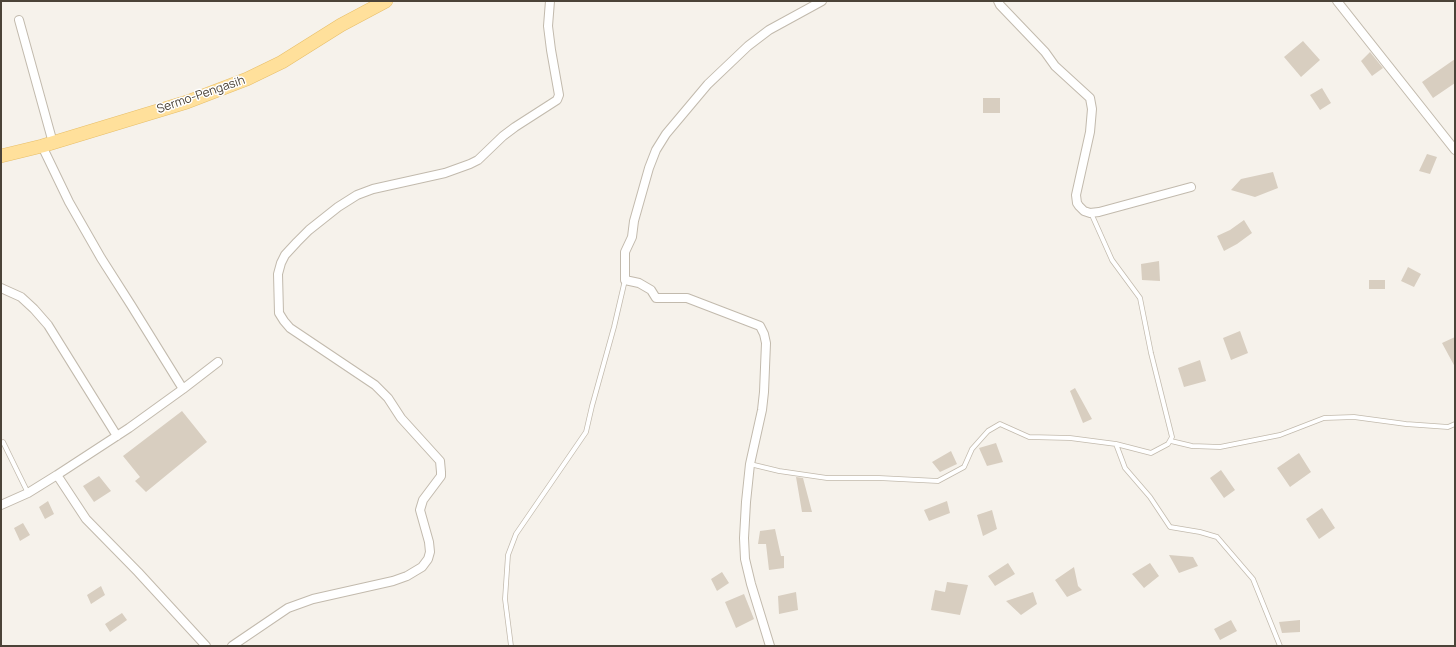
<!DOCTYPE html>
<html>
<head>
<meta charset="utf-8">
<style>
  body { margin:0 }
  #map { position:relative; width:1456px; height:647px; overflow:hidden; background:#f6f2eb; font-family:Manrope,sans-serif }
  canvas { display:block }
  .frame { position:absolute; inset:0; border:2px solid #4b4338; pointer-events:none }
</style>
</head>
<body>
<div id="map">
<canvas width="1456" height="647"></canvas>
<div class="frame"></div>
</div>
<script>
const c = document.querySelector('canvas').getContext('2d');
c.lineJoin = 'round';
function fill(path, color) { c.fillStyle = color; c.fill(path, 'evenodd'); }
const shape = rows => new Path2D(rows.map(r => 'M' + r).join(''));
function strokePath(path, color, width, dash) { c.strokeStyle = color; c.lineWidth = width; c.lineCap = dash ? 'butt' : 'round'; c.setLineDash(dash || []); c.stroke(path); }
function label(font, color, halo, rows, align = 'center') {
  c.font = font + ' Manrope,sans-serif'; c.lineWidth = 3; c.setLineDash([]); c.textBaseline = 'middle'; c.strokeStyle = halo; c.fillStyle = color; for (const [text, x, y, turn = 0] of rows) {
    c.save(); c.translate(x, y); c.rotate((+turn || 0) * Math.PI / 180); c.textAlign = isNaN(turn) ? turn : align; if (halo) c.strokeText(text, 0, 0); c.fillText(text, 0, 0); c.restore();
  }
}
fill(shape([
  [1303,41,1320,60,1301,77,1284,57],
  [1370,52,1383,68,1372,76,1361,61],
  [1455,59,1455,83,1433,98,1422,82],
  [1322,88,1331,103,1320,110,1310,95],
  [983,98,1000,98,1000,113,983,113],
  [1427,154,1437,157,1430,174,1419,171],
  [1273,172,1278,188,1255,197,1231,190,1241,179],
  [1244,220,1252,233,1237,244,1224,251,1217,236,1230,230],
  [1159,261,1160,281,1142,280,1141,264],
  [1408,267,1421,274,1414,287,1401,281],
  [1369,280,1385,280,1385,289,1369,289],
  [1240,331,1248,353,1231,360,1223,338],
  [1455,337,1455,367,1442,343],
  [1200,360,1206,381,1184,387,1178,368],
  [1075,388,1092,419,1083,423,1070,391],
  [182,411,207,442,146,492,135,481,140,477,123,456],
  [996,443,1003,462,987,466,979,448],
  [951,451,957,464,940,472,932,462],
  [1299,453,1311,472,1290,487,1277,468],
  [1221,470,1235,490,1224,498,1210,478],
  [99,476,111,491,94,502,83,486],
  [796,477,803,478,812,512,802,512],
  [48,501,54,514,45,519,39,507],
  [947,501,950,513,929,521,924,510],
  [1322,508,1335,528,1319,539,1306,519],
  [992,510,997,529,983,536,977,515],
  [23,523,30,535,20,541,14,528],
  [775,529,781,556,784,556,784,568,769,570,766,544,758,544,760,531],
  [1169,555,1193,557,1198,566,1179,573],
  [1008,563,1015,574,995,586,988,576],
  [1150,563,1159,576,1144,588,1132,574],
  [1074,567,1078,586,1082,590,1067,597,1055,580],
  [722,572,729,583,717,591,711,579],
  [947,582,968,585,960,615,931,610,935,590,945,592],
  [101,586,105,595,91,604,87,595],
  [796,592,798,610,779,614,778,596],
  [1033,592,1037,604,1021,615,1006,601],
  [744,594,754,619,736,628,725,602],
  [122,613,127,620,110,632,105,624],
  [1231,620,1237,631,1220,640,1214,629],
  [1300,620,1300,632,1282,633,1279,622]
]), '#d8cec0');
const service = shape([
  [1171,441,1192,446,1220,447,1280,435,1324,418,1354,417,1406,424,1448,427,1455,424],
  [3,442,28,493],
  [1116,444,1125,468,1150,497,1170,527,1200,532,1217,537,1253,579,1280,646],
  [750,464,779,471,827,478,879,478,938,481,964,467,972,449,988,431,1000,424,1029,437,1070,438,1116,444,1151,453,1168,444,1172,437,1151,353,1140,298,1112,260,1091,213],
  [511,646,505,599,508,555,516,534,586,432,592,406,614,327,625,280]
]);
const minor = shape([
  [998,1,1000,5,1045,52,1055,66,1090,98,1092,109,1090,132,1076,195,1077,203,1079,206,1084,211,1090,213,1099,212,1191,187],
  [1337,1,1455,150],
  [19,20,53,143],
  [1,288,21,297,34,309,48,325,117,436],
  [183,389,218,362],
  [57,475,86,519,138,572,206,646],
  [1,505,28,493,57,475,129,428,183,389,131,305,101,258,69,202,42,146],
  [232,646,288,608,313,599,393,581,407,576,422,567,428,559,430,552,429,542,420,510,423,500,441,476,441,472,440,461,401,418,388,398,375,385,290,328,284,321,279,313,278,274,281,263,285,255,297,242,309,230,338,207,357,195,373,189,445,173,470,164,478,160,503,136,515,127,557,100,559,95,551,50,548,26,550,1],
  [770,646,751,584,745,559,744,538,746,502,750,464,762,410,764,392,766,343,764,334,760,326,687,298,656,298,651,290,639,283,625,280,625,252,632,237,634,221,649,168,656,150,666,134,708,84,748,46,769,30,822,1]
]);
const primary = shape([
  [1,156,42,146,187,102,247,79,282,62,341,25,386,1]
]);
strokePath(service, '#c2baad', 5.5);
strokePath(minor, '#c2baad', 10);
strokePath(primary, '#e7be68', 14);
strokePath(service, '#fff', 4);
strokePath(minor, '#fff', 8);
strokePath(primary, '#ffe09b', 13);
label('12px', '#4b4338', '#fff', [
  ["Sermo-Pengasih",201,95,-19]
]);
</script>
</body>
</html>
